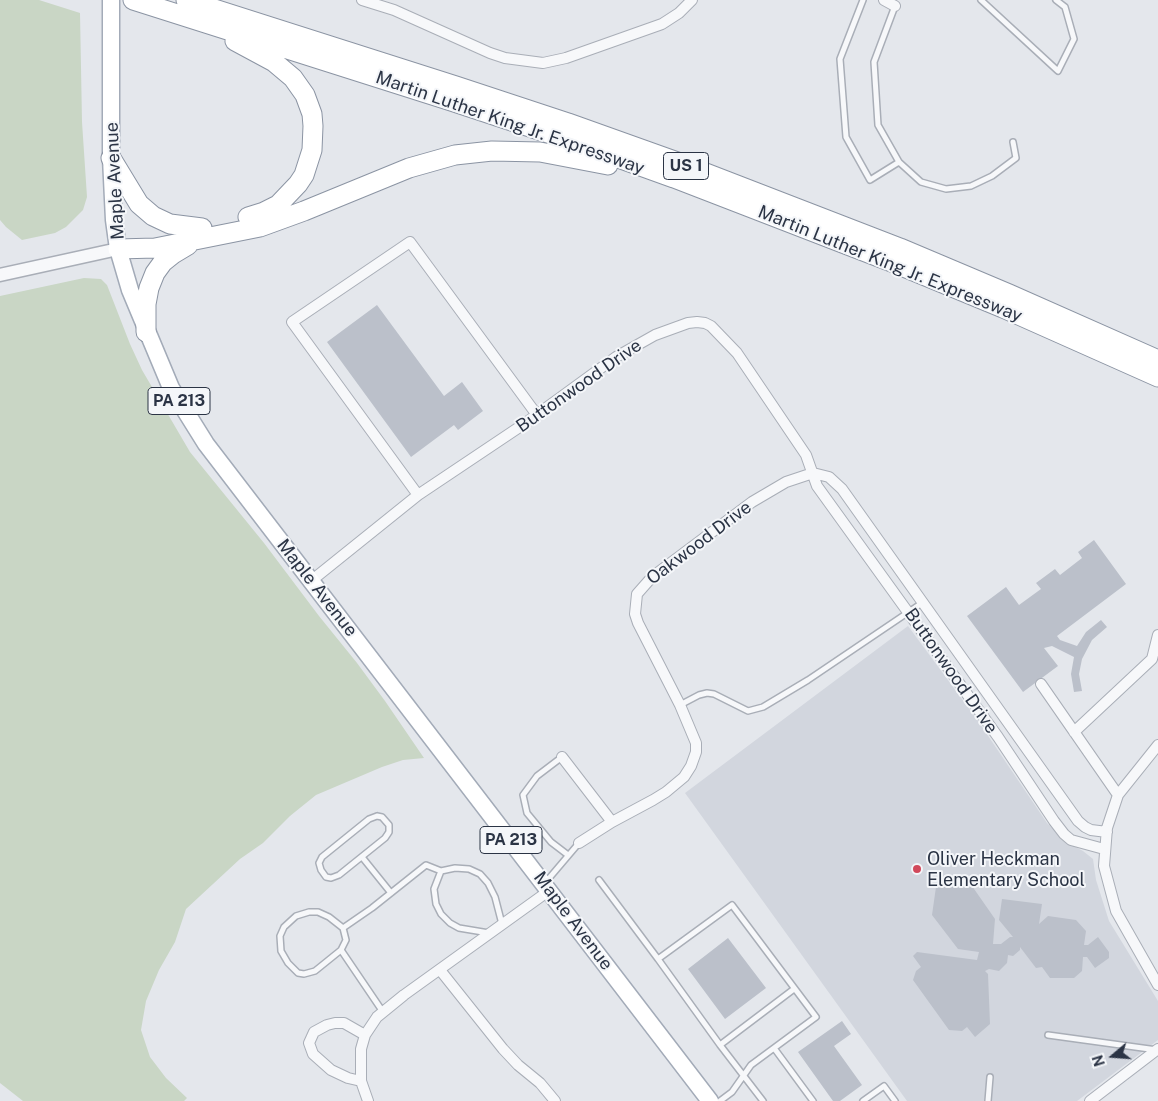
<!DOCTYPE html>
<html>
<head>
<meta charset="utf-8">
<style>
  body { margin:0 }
  #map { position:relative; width:1158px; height:1101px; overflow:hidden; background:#e4e7ec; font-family:"Public Sans",sans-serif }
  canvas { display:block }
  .north { position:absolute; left:1088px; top:1031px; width:50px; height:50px; -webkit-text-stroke:4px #f4f6f9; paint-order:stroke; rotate:252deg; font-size:14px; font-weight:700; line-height:20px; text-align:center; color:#2b3445 }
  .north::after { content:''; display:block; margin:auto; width:18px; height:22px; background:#2b3445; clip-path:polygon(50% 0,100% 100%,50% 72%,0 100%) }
</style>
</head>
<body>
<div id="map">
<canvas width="1158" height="1101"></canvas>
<div class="north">N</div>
</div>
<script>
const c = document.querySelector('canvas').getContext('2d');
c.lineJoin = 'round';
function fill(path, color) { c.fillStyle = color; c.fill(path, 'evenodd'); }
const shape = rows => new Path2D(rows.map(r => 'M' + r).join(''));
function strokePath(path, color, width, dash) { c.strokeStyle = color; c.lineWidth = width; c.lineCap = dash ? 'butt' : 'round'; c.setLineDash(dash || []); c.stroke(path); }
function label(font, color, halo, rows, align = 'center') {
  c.font = font + ' "Public Sans",sans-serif'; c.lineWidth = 4; c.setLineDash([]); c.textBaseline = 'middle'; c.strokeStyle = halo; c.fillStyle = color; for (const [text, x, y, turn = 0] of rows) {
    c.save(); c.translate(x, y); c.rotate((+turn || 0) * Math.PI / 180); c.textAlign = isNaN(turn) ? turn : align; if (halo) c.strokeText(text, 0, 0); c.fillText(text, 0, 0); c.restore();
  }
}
fill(shape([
  [908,626,976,718,1047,823,1066,842,1083,851,1093,859,1096,880,1109,921,1158,1001,1158,1040,1077,1101,907,1101,685,793]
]), '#d2d6de');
fill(shape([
  [0,0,39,0,80,13,82,122,87,197,83,210,66,227,55,233,22,240,6,227,0,220],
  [84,278,101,279,107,285,130,344,142,370,190,452,264,543,319,616,357,663,385,701,424,758,403,760,382,767,316,795,290,816,263,843,240,859,186,909,175,942,159,970,146,1001,141,1030,150,1057,166,1078,187,1098,184,1101,23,1101,0,1083,0,296]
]), '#c9d6c5');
fill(shape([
  [377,305,444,396,462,382,483,411,458,430,454,425,411,457,327,342],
  [1094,540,1126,584,1057,636,1060,640,1077,646,1086,632,1101,620,1107,627,1092,640,1082,659,1079,674,1082,691,1074,692,1071,674,1074,657,1052,646,1044,648,1058,666,1023,692,967,616,1006,587,1019,605,1041,589,1036,583,1055,569,1060,575,1082,558,1078,552],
  [943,882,972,886,995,919,993,944,1001,944,1010,937,1013,937,999,920,1002,899,1042,904,1039,924,1048,916,1076,920,1086,931,1084,945,1088,945,1098,937,1109,952,1109,958,1095,968,1087,957,1083,957,1082,971,1074,978,1050,978,1042,967,1036,968,1020,947,1020,950,1013,956,1008,955,1007,963,999,971,989,969,985,971,988,974,990,1024,975,1037,967,1027,962,1031,949,1030,913,980,916,971,921,967,913,956,917,952,977,960,979,952,958,949,932,915,936,887],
  [728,938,766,988,725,1019,688,969],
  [842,1021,851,1034,834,1046,862,1085,840,1101,833,1101,798,1052]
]), '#bbc0ca');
const service = shape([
  [863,0,840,59,846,137,870,180,899,162,878,125,874,62,895,6],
  [981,0,1058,71,1074,39,1065,7,1056,0],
  [899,162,921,182,946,189,971,186,992,176,1016,158,1013,142],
  [680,705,699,695,707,693,714,694,748,711,763,707,808,680,922,603],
  [562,757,537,776,523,795,527,813,551,842,568,855],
  [377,816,382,817,389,825,389,832,385,838,339,875,331,878,326,877,321,870,319,863,322,857,369,819,377,816],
  [362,857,391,893],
  [441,871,434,889,436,904,441,914,450,923,459,928,489,933],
  [599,880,658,959,732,905,816,1017,751,1065,732,1092,720,1101],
  [545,883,579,843],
  [343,928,372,908,426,865,441,871,455,868,469,869,480,874,488,883,495,897,502,924],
  [341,950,315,971,304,974,298,973,288,963,281,951,280,936,284,927,296,916,309,912,318,912,329,917,343,928,346,940,341,950,383,1012],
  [658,959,720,1045,794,989],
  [1048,1035,1157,1050],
  [720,1045,763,1101],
  [774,1048,813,1101],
  [863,1101,884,1086,895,1101],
  [988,1101,990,1077]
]);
const minor = shape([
  [362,0,394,10,490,53,505,58,543,63,566,58,662,24,679,13,692,0],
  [884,0,895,6],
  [418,495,292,322,410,242,537,415],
  [311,581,418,495,524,424,616,357,655,335,688,323,697,322,705,323,711,326,737,353,806,455,817,486,998,737,1054,821,1064,834,1071,840,1104,849],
  [1041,684,1118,795],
  [1074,732,1152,659,1158,635],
  [1158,745,1118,795,1107,828,1104,866,1116,911,1158,985],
  [562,757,612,822],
  [579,843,612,822,653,800,666,792,684,777,691,766,696,752,696,743,680,705,638,623,635,614,637,594,652,577,752,502,786,482,813,473,829,477,842,489,1078,821,1085,827,1091,830,1107,832],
  [440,970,503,1049,518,1065,540,1083,555,1101],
  [361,1081,348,1078,331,1070,313,1054,309,1043,314,1032,327,1025,335,1023,344,1023,365,1035],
  [368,1101,361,1081,361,1049,365,1035,377,1017,404,995,550,890],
  [1090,1101,1158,1049]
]);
const tertiary = shape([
  [0,275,118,249]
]);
const primary = shape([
  [111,0,111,158,114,220,118,249,130,290,171,388,206,444,710,1101]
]);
const motorway = shape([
  [133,0,451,101,563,138,674,178,894,263,1003,308,1158,377],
  [186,0,456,86,568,123,680,163,900,248,1009,294,1158,360],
  [235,41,274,62,293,78,305,95,312,114,313,126,312,150,304,175,298,184,278,205,264,212,248,217],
  [111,158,139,204,153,216,170,224,202,228],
  [118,249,155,248,260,227,304,211,409,168,455,155,492,151,540,152,608,165],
  [146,332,146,304,149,288,155,273,163,262,173,254,188,245]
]);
strokePath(service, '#a9aeb7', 8);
strokePath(minor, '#a9aeb7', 12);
strokePath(tertiary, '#a9aeb7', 15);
strokePath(primary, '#a3abb8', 19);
strokePath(motorway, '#8b94a3', 21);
strokePath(service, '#f7f8fa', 5);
strokePath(minor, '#f7f8fa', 10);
strokePath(tertiary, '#f7f8fa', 12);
strokePath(primary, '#fff', 16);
strokePath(motorway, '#fff', 19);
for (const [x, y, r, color] of [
  [917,869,5,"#d1495b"]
]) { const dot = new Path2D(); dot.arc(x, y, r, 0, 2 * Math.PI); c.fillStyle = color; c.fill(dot); strokePath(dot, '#f4f6f9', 2); }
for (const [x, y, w] of [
  [686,166,45],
  [179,401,62],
  [511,840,62]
]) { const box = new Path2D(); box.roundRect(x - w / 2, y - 13.5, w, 27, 4); c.fillStyle = '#f4f6f9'; c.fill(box); strokePath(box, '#2b3445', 1); }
label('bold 16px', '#2b3445', null, [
  ["US 1",686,166],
  ["PA 213",179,401],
  ["PA 213",511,840]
]);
label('18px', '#2b3445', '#f4f6f9', [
  ["Martin Luther King Jr. Expressway",510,123,19],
  ["Maple Avenue",115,181,-93],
  ["Martin Luther King Jr. Expressway",890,264,22],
  ["Buttonwood Drive",579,386,-35],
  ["Oakwood Drive",699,543,-37],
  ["Maple Avenue",317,588,52],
  ["Buttonwood Drive",951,671,55],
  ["Maple Avenue",573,921,53]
]);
label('18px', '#2b3445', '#f4f6f9', [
  ["Oliver Heckman",927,859],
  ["Elementary School",927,880]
], 'left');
</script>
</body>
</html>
